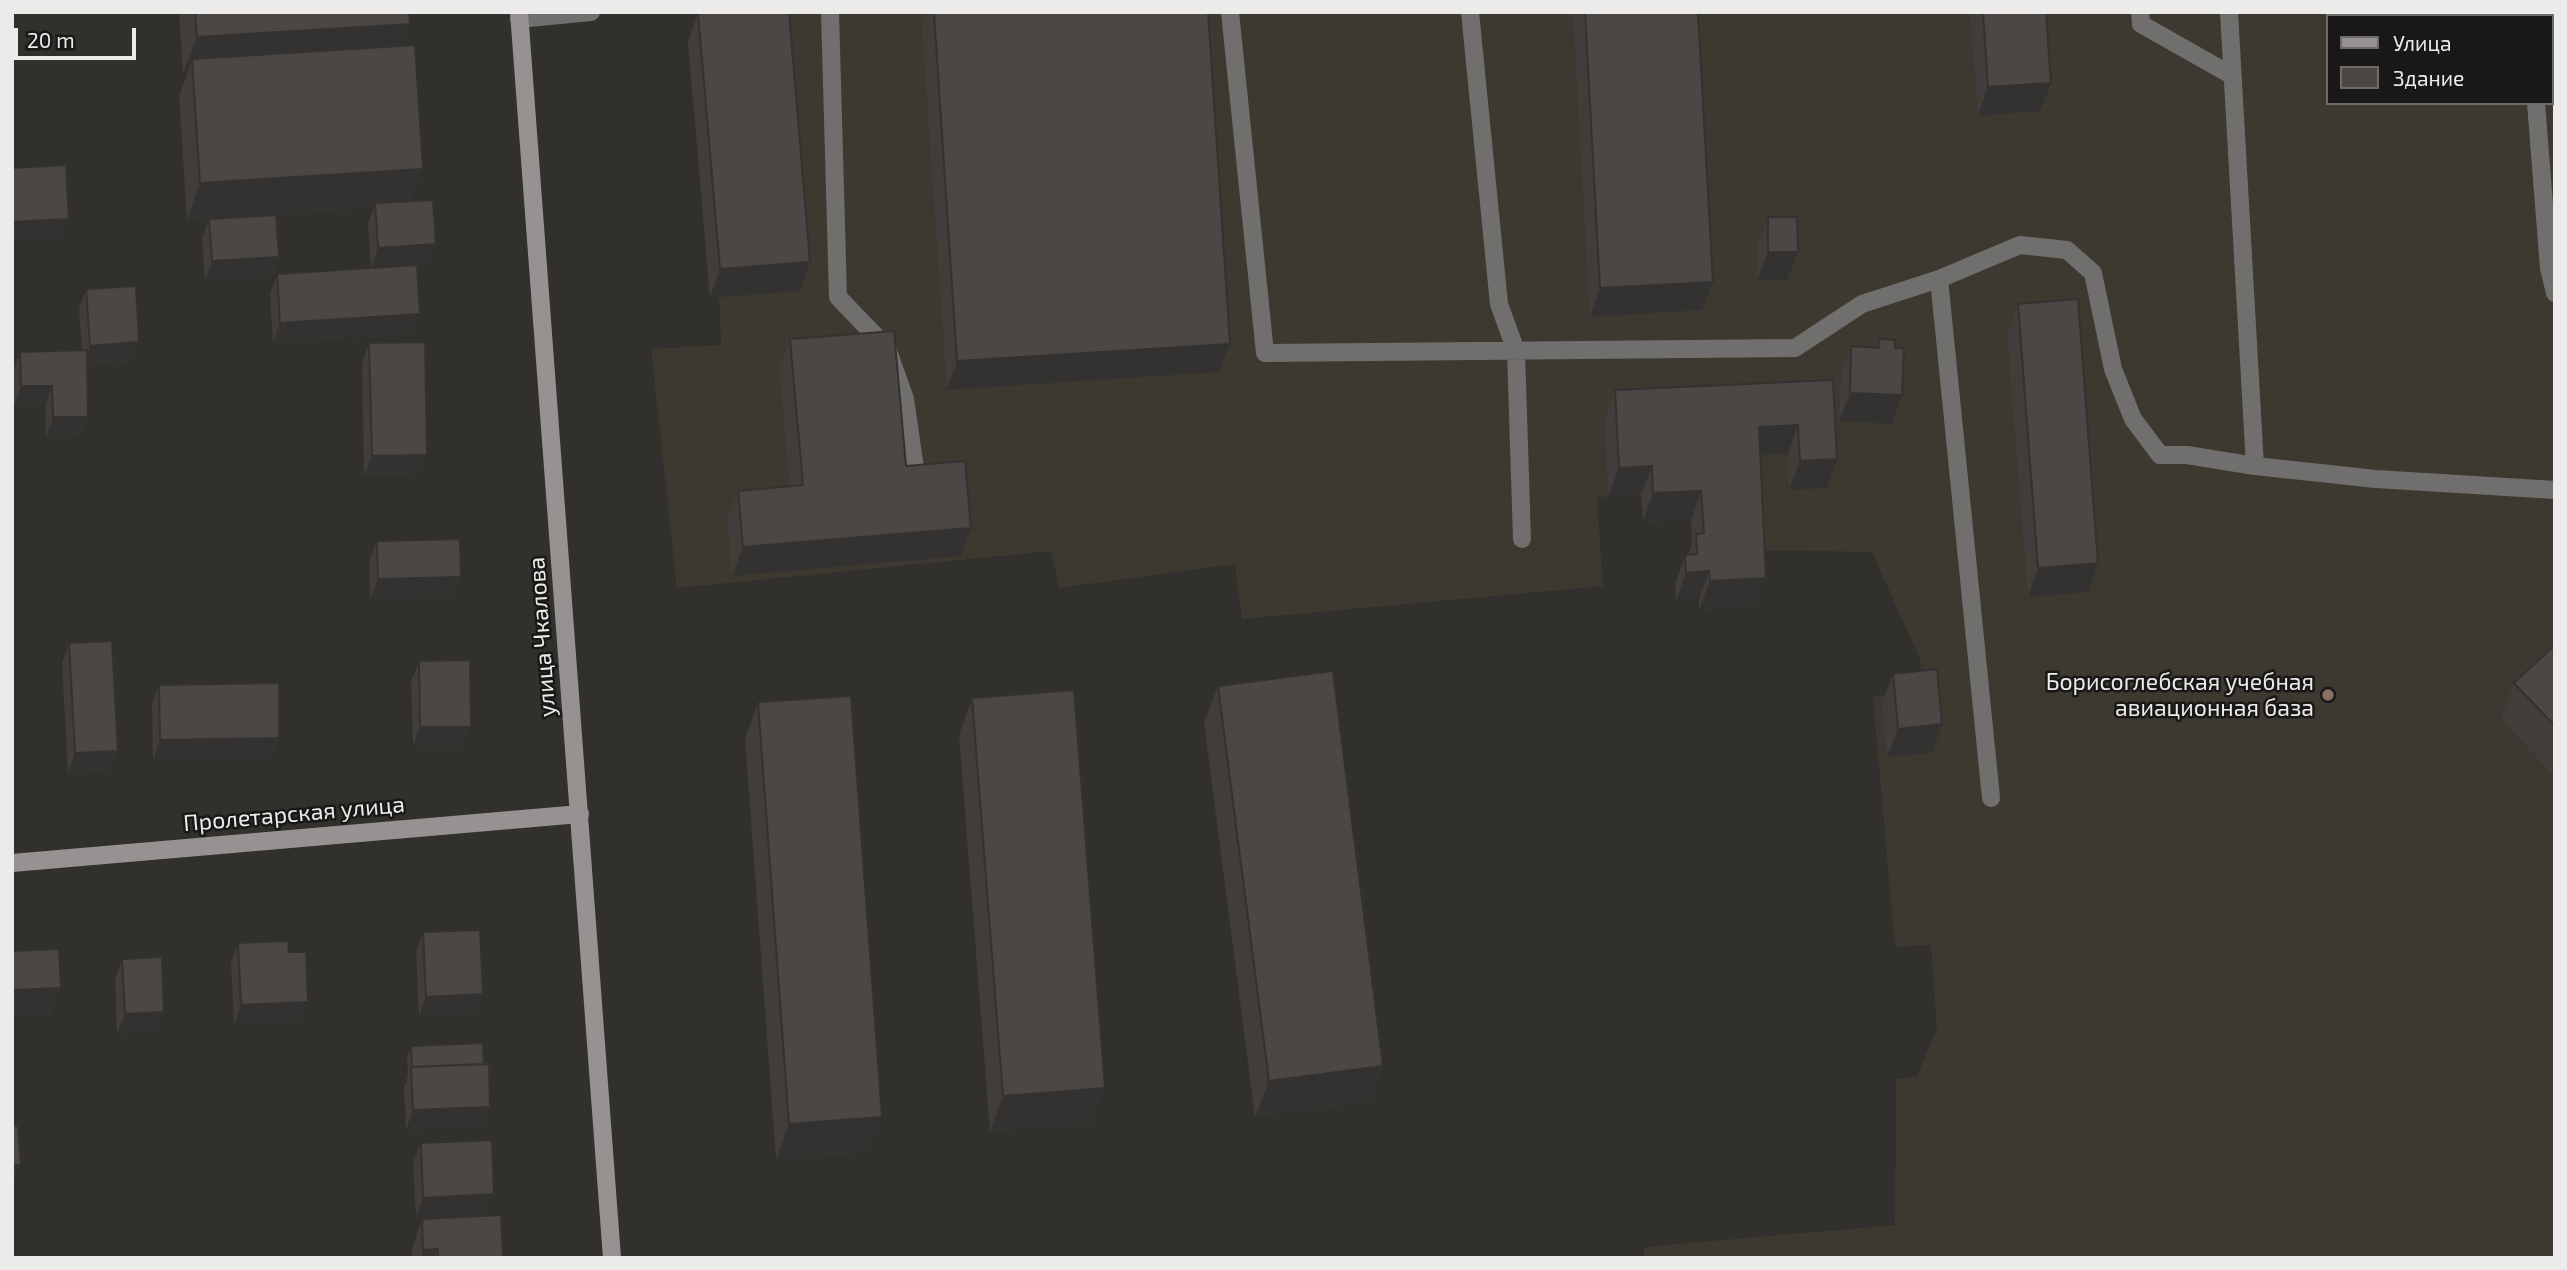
<!DOCTYPE html>
<html>
<head>
<meta charset="utf-8">
<style>
  body { margin:0 }
  #map { position:relative; width:2567px; height:1270px; overflow:hidden; background:#31302d; font-family:"Exo 2",sans-serif }
  canvas { display:block }
  .frame { position:absolute; inset:0; border:14px solid #ecebe9; pointer-events:none }
  .legend { position:absolute; left:2326px; top:14px; width:228px; height:91px; box-sizing:border-box; background:#191817; border:2px solid #6d6c6b; margin:0; padding:9px 12px; list-style:none; font-size:21px; color:#ecebe9 }
  .legend li { display:flex; align-items:center; gap:14px; height:35px }
  .legend b { width:35px; border:2px solid #6d6c6b }
  .scale { position:absolute; left:14px; top:28px; width:122px; height:32px; box-sizing:border-box; border:4px solid #ecebe9; border-top:0; padding-left:9px; font-size:21px; line-height:24px; white-space:nowrap; color:#ecebe9; -webkit-text-stroke:5px #191817; paint-order:stroke }
</style>
</head>
<body>
<div id="map">
<canvas width="2567" height="1270"></canvas>
<div class="frame"></div>
<ul class="legend">
<li><b style="height:9px;background:#959291"></b>Улица</li>
<li><b style="height:19px;background:#4a4745"></b>Здание</li>
</ul>
<div class="scale">20 m</div>
</div>
<script>
const c = document.querySelector('canvas').getContext('2d');
c.lineJoin = 'round';
function fill(path, color) { c.fillStyle = color; c.fill(path, 'evenodd'); }
const shape = rows => new Path2D(rows.map(r => 'M' + r).join(''));
function strokePath(path, color, width, dash) { c.strokeStyle = color; c.lineWidth = width; c.lineCap = dash ? 'butt' : 'round'; c.setLineDash(dash || []); c.stroke(path); }
function label(font, color, halo, rows, align = 'center') {
  c.font = font + ' "Exo 2",sans-serif'; c.lineWidth = 5; c.setLineDash([]); c.textBaseline = 'middle'; c.strokeStyle = halo; c.fillStyle = color; for (const [text, x, y, turn = 0] of rows) {
    c.save(); c.translate(x, y); c.rotate((+turn || 0) * Math.PI / 180); c.textAlign = isNaN(turn) ? turn : align; if (halo) c.strokeText(text, 0, 0); c.fillText(text, 0, 0); c.restore();
  }
}
fill(shape([
  [742,12,2555,12,2555,1258,1644,1258,1644,1247,1895,1225,1896,1079,1917,1076,1937,1029,1931,945,1895,947,1873,697,1922,693,1920,659,1872,552,1754,550,1756,607,1699,610,1699,600,1676,601,1675,584,1686,583,1693,561,1691,520,1643,522,1641,495,1597,497,1603,586,1242,619,1235,564,1059,588,1051,551,677,588,651,349,721,345,719,298,710,298,688,42,740,38],
  [2327,16,2551,16,2551,103,2327,103]
]), '#3c3930');
strokePath(shape([
  [830,12,838,297,887,348,905,399,916,475],
  [1230,12,1265,353,1795,348,1862,304,1939,279,2020,245,2067,250,2093,273,2113,369,2133,419,2160,455,2187,455,2255,466],
  [1470,12,1499,304,1516,351,1522,539],
  [2140,12,2141,24,2231,75],
  [2229,12,2255,466,2376,479,2555,490],
  [2529,12,2530,16],
  [519,19,591,12],
  [2536,103,2549,268,2555,293],
  [1939,279,1991,798]
]), '#716f6e', 18);
strokePath(shape([
  [519,12,612,1258],
  [12,863,580,814]
]), '#959291', 18);
fill(shape([
  [179,12,409,12,402,46,411,201,436,244,428,264,371,268,368,223,374,208,187,220,179,96,187,74,183,74],
  [928,12,1208,12,1219,372,947,390,922,27],
  [1573,12,1698,12,1713,282,1702,310,1590,317],
  [1970,12,2046,12,2040,111,1978,116],
  [698,13,810,262,800,291,710,298,688,42],
  [1768,217,1787,280,1757,280,1757,246],
  [209,219,279,257,271,277,205,281,202,239],
  [277,274,420,314,413,334,273,343,270,294],
  [86,289,139,342,132,362,87,365,88,417,81,436,46,437,45,406,14,406,13,372,20,352,82,351,79,309],
  [2018,304,2088,592,2028,597,2007,333],
  [790,339,906,466,961,556,732,576,727,520,738,491,790,486,779,368],
  [1879,339,1895,348,1902,395,1892,424,1839,421,1841,375,1851,346,1876,347],
  [369,343,427,455,420,475,364,476,362,363],
  [1833,380,1827,488,1789,490,1788,454,1761,456,1756,607,1699,610,1699,600,1676,601,1675,584,1685,555,1688,555,1692,544,1691,520,1643,522,1641,495,1608,496,1605,419,1615,390],
  [377,541,454,597,370,599,369,561],
  [69,643,110,771,68,773,62,663],
  [2555,645,2555,777,2501,719,2514,683],
  [419,661,464,747,413,747,411,681],
  [1893,674,1932,753,1887,757,1882,703],
  [159,685,279,738,272,758,153,760,152,705],
  [1218,686,1383,1066,1370,1103,1255,1117,1204,723],
  [972,698,1105,1088,1092,1124,990,1132,959,735],
  [758,702,882,1117,869,1153,776,1160,745,739],
  [423,932,475,1014,419,1017,416,952],
  [238,943,289,952,301,1022,234,1025,231,963],
  [122,959,164,1012,157,1032,117,1034,115,979],
  [411,1046,483,1127,406,1130,404,1087,408,1076,407,1056],
  [421,1143,487,1214,416,1218,413,1163],
  [422,1219,503,1258,412,1258,412,1248]
]), '#403d3b');
fill(shape([
  [410,24,397,60,192,59,187,74,183,74,197,37],
  [2051,83,2040,111,1978,116,1988,87],
  [423,169,410,206,375,203,374,208,187,220,200,183],
  [69,219,61,239,12,242,12,222],
  [436,244,428,264,371,268,378,248],
  [1768,252,1798,252,1787,280,1757,280],
  [279,257,271,277,205,281,212,261],
  [810,262,800,291,710,298,720,269],
  [1713,282,1702,310,1590,317,1600,288],
  [420,314,413,334,273,343,280,323],
  [139,342,132,362,83,366,90,346],
  [1230,344,1219,372,947,390,957,361],
  [21,386,52,386,45,406,14,406],
  [1850,393,1902,395,1892,424,1839,421],
  [53,417,88,417,81,436,46,437],
  [1798,425,1788,454,1749,456,1759,427],
  [427,455,420,475,364,476,372,456],
  [1837,459,1827,488,1789,490,1800,461],
  [1652,466,1641,495,1608,496,1619,468],
  [1701,491,1691,520,1643,522,1653,493],
  [971,528,961,556,732,576,743,547],
  [2098,563,2088,592,2028,597,2038,568],
  [1709,571,1699,600,1676,601,1686,573],
  [461,577,454,597,370,599,378,579],
  [1766,578,1756,607,1699,610,1710,581],
  [1942,724,1932,753,1887,757,1898,729],
  [420,727,471,727,464,747,413,747],
  [279,738,272,758,153,760,160,740],
  [118,751,110,771,68,773,75,753],
  [61,988,50,1017,12,1019,12,990],
  [483,994,475,1014,419,1017,426,997],
  [308,1002,301,1022,234,1025,241,1005],
  [164,1012,157,1032,117,1034,125,1014],
  [1383,1066,1370,1103,1255,1117,1269,1081],
  [1105,1088,1092,1124,990,1132,1003,1096],
  [490,1107,483,1127,406,1130,413,1110],
  [882,1117,869,1153,776,1160,789,1124],
  [21,1165,14,1185,12,1185,12,1166],
  [494,1194,487,1214,416,1218,423,1198],
  [438,1249,434,1258,421,1258,423,1250]
]), '#343230');
const building = shape([
  [195,12,409,12,410,24,197,37,195,12],
  [707,12,789,12,810,262,720,269,698,13,707,12],
  [934,12,1208,12,1230,344,957,361,934,12],
  [1585,12,1698,12,1713,282,1600,288,1585,12],
  [1983,12,2046,12,2051,83,1988,87,1983,12],
  [415,45,423,169,200,183,192,59,415,45],
  [66,165,69,219,12,222,12,168,66,165],
  [433,200,436,244,378,248,375,203,433,200],
  [276,215,279,257,212,261,209,219,276,215],
  [1768,217,1797,217,1798,252,1768,252,1768,217],
  [417,265,420,314,280,323,277,274,417,265],
  [136,286,139,342,90,346,86,289,136,286],
  [2078,299,2098,563,2038,568,2018,304,2078,299],
  [894,331,906,466,965,461,971,528,743,547,738,491,803,485,790,339,894,331],
  [1879,339,1895,340,1895,348,1904,348,1902,395,1850,393,1851,346,1879,348,1879,339],
  [425,342,427,455,372,456,369,343,425,342],
  [87,350,88,417,53,417,52,386,21,386,20,352,87,350],
  [1833,380,1837,459,1800,461,1798,425,1759,427,1766,578,1710,581,1709,571,1686,573,1685,555,1697,554,1696,534,1704,533,1701,491,1653,493,1652,466,1619,468,1615,390,1833,380],
  [460,539,461,577,378,579,377,541,460,539],
  [112,641,118,751,75,753,69,643,112,641],
  [2555,645,2555,726,2514,683,2555,645],
  [470,660,471,727,420,727,419,661,470,660],
  [1937,669,1942,724,1898,729,1893,674,1937,669],
  [1333,671,1383,1066,1269,1081,1218,686,1333,671],
  [279,683,279,738,160,740,159,685,279,683],
  [1074,690,1105,1088,1003,1096,972,698,1074,690],
  [851,696,882,1117,789,1124,758,702,851,696],
  [480,930,483,994,426,997,423,932,480,930],
  [288,941,289,952,306,952,308,1002,241,1005,238,943,288,941],
  [59,949,61,988,12,990,12,951,59,949],
  [162,957,164,1012,125,1014,122,959,162,957],
  [483,1043,484,1064,412,1067,411,1046,483,1043],
  [489,1064,490,1107,413,1110,411,1067,489,1064],
  [12,1126,18,1126,21,1165,12,1166,12,1126],
  [492,1140,494,1194,423,1198,421,1143,492,1140],
  [501,1215,503,1258,438,1258,438,1249,423,1250,422,1219,501,1215]
]);
fill(building, '#4a4745');
strokePath(building, '#343230', 2);
for (const [x, y, r, color] of [
  [2328,695,7,"#8d6e63"]
]) { const dot = new Path2D(); dot.arc(x, y, r, 0, 2 * Math.PI); c.fillStyle = color; c.fill(dot); strokePath(dot, '#191817', 2.5); }
label('23px', '#ecebe9', '#191817', [
  ["улица Чкалова",542,637,-94],
  ["Пролетарская улица",294,814,-5]
]);
label('23px', '#ecebe9', '#191817', [
  ["Борисоглебская учебная",2314,682],
  ["авиационная база",2314,708]
], 'right');
</script>
</body>
</html>
